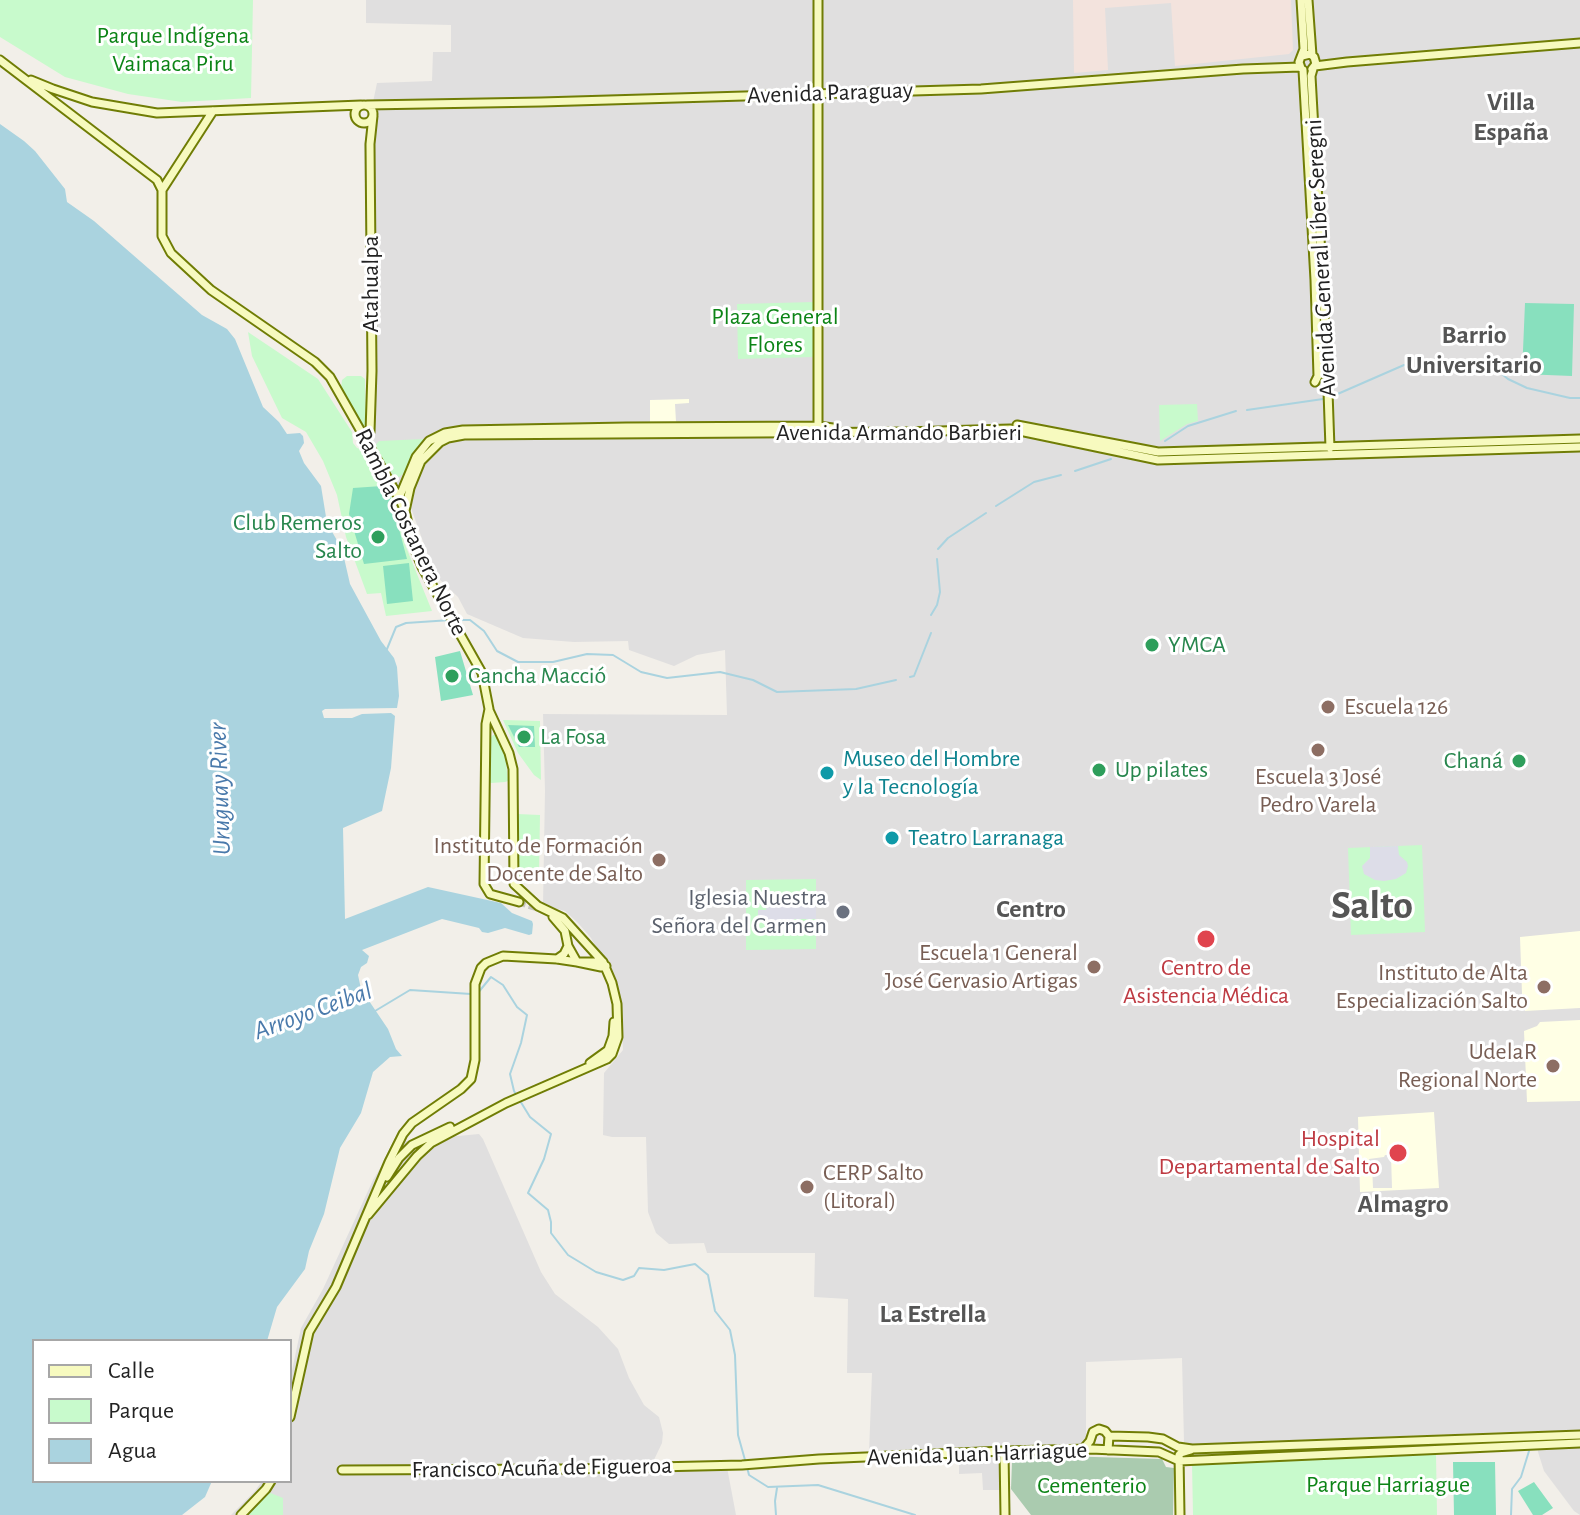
<!DOCTYPE html>
<html>
<head>
<meta charset="utf-8">
<style>
  body { margin:0 }
  #map { position:relative; width:1580px; height:1515px; overflow:hidden; background:#f2efe9; font-family:"Alegreya Sans",sans-serif }
  canvas { display:block }
  .legend { position:absolute; left:32px; top:1339px; width:260px; height:144px; box-sizing:border-box; background:#fff; border:2px solid #a7a7a7; margin:0; padding:10px 14px; list-style:none; font-size:24px; color:#222 }
  .legend li { display:flex; align-items:center; gap:16px; height:40px }
  .legend b { width:40px; border:2px solid #a7a7a7 }
</style>
</head>
<body>
<div id="map">
<canvas width="1580" height="1515"></canvas>
<ul class="legend">
<li><b style="height:10px;background:#f7fabf"></b>Calle</li>
<li><b style="height:22px;background:#c8facc"></b>Parque</li>
<li><b style="height:22px;background:#aad3df"></b>Agua</li>
</ul>
</div>
<script>
const c = document.querySelector('canvas').getContext('2d');
c.lineJoin = 'round';
function fill(path, color) { c.fillStyle = color; c.fill(path, 'evenodd'); }
const shape = rows => new Path2D(rows.map(r => 'M' + r).join(''));
function strokePath(path, color, width, dash) { c.strokeStyle = color; c.lineWidth = width; c.lineCap = dash ? 'butt' : 'round'; c.setLineDash(dash || []); c.stroke(path); }
function label(font, color, halo, rows, align = 'center') {
  c.font = font + ' "Alegreya Sans",sans-serif'; c.lineWidth = 6; c.setLineDash([]); c.textBaseline = 'middle'; c.strokeStyle = halo; c.fillStyle = color; for (const [text, x, y, turn = 0] of rows) {
    c.save(); c.translate(x, y); c.rotate((+turn || 0) * Math.PI / 180); c.textAlign = isNaN(turn) ? turn : align; if (halo) c.strokeText(text, 0, 0); c.fillText(text, 0, 0); c.restore();
  }
}
fill(shape([
  [366,0,1580,0,1580,1515,1574,1511,1544,1471,1538,1452,1536,1431,1190,1444,1184,1442,1182,1358,1086,1362,1086,1440,1083,1446,1002,1446,1001,1490,983,1490,982,1473,959,1474,959,1450,869,1453,872,1373,847,1373,848,1299,814,1297,815,1253,707,1253,704,1243,669,1244,656,1233,648,1212,646,1137,612,1137,603,1135,604,1073,623,1050,620,996,614,977,607,958,598,951,591,938,578,923,565,911,543,905,545,791,543,714,727,715,725,650,697,655,674,666,629,650,628,641,574,642,523,638,467,614,458,597,435,575,411,508,370,437,364,145,377,83,432,81,433,52,451,52,451,25,366,23],
  [479,1134,483,1139,541,1272,555,1294,598,1327,618,1349,629,1378,644,1405,659,1417,663,1433,662,1443,653,1462,726,1462,736,1515,231,1515,255,1491,262,1481,290,1481,290,1380,301,1328,323,1289,373,1180,396,1142]
]), '#e0dfdf');
fill(shape([
  [689,399,689,403,675,404,676,422,650,423,650,400],
  [1580,931,1580,1008,1525,1011,1524,994,1522,994,1520,937],
  [1580,1020,1580,1101,1527,1102,1524,1031,1537,1026,1540,1022],
  [1434,1112,1439,1188,1360,1192,1358,1117]
]), '#ffffe5');
fill(shape([
  [1073,0,1291,0,1293,50,1289,54,1175,66,1171,3,1105,8,1108,70,1074,73]
]), '#f3e3dd');
fill(shape([
  [1061,1456,1162,1459,1166,1467,1174,1468,1173,1515,1031,1515,1011,1489,1012,1462,1017,1457]
]), '#aacbaf');
fill(shape([
  [0,0,253,0,251,98,182,102,128,94,65,77,0,37],
  [814,302,813,357,738,359,737,304],
  [248,332,318,379,352,432,353,443,357,448,364,450,393,500,404,542,432,611,386,616,381,593,367,594,346,537,337,495,323,461,306,432,282,418,252,356],
  [347,376,361,376,365,379,366,424,365,426,361,426,341,389,342,380],
  [1197,404,1198,421,1187,424,1160,441,1159,405],
  [424,439,403,474,399,477,395,477,393,475,374,447,379,441],
  [503,720,540,721,541,780,534,775,518,753],
  [493,735,496,735,505,754,508,781,505,782,491,783,489,781,490,739],
  [517,814,540,815,539,875,533,883,522,882,516,875],
  [1422,845,1425,932,1351,935,1348,848],
  [816,879,816,949,746,950,746,880],
  [1436,1454,1437,1515,1193,1515,1192,1463],
  [268,1492,283,1498,283,1515,248,1515]
]), '#c8facc');
fill(shape([
  [1525,303,1574,304,1572,376,1522,374],
  [382,486,391,499,407,559,364,564,349,514,353,488],
  [409,563,413,601,387,604,383,566],
  [460,651,473,695,441,701,435,657],
  [508,725,534,726,535,747,519,747],
  [1453,1462,1495,1462,1496,1515,1454,1515],
  [1534,1482,1553,1508,1542,1515,1533,1515,1518,1491]
]), '#88e0be');
fill(shape([
  [1385,1155,1391,1155,1392,1188,1373,1188,1372,1165,1370,1164,1369,1159,1384,1157]
]), '#e2e2e2');
fill(shape([
  [1398,846,1399,855,1407,862,1408,866,1406,873,1396,879,1384,881,1375,880,1364,874,1362,866,1370,858,1370,847],
  [767,901,794,901,794,906,816,906,816,919,794,919,794,930,765,930,765,921,758,921,758,910,766,910]
]), '#dddde8');
fill(shape([
  [0,124,24,141,35,151,65,189,67,202,94,221,202,315,227,329,235,339,263,407,279,422,287,434,300,433,303,436,304,443,299,451,304,463,321,486,327,523,342,549,350,584,381,641,394,658,397,667,399,696,397,708,325,709,322,711,324,718,352,718,362,714,391,713,395,716,391,768,382,811,343,828,345,919,428,887,501,903,512,913,532,921,533,924,532,934,529,935,505,928,488,933,482,932,479,928,442,919,362,950,369,956,367,963,361,967,358,975,361,989,388,1029,396,1049,402,1056,390,1057,373,1072,361,1113,340,1148,324,1214,309,1251,305,1269,277,1307,267,1341,34,1341,34,1481,212,1481,205,1497,182,1515,0,1515]
]), '#aad3df');
strokePath(shape([
  [1498,371,1508,379,1527,388,1570,398,1580,398],
  [1333,396,1404,365],
  [1247,410,1323,399],
  [1165,441,1188,426,1236,411],
  [1075,471,1111,459],
  [996,506,1034,482,1061,475],
  [938,549,948,538,986,513],
  [931,615,937,605,940,592,937,559],
  [457,620,470,620,484,631,497,651,518,662,553,662,587,654,613,655,641,672,667,678,720,672,753,680,777,692,856,689,896,680],
  [385,649,387,649,396,627,406,623,451,620],
  [910,677,914,676,931,633],
  [477,994,491,977,503,985,517,1007,527,1015,521,1043,510,1074,514,1091,530,1117,551,1134,544,1159,528,1193,548,1210,551,1222,551,1233,568,1255,596,1272,623,1280,634,1276,639,1268,664,1270,695,1264,708,1275,715,1311,730,1330,735,1355,738,1435,745,1460],
  [375,1011,410,990,471,994],
  [747,1467,749,1475,768,1487,818,1485,915,1515],
  [776,1515,775,1501,777,1488],
  [1511,1515,1512,1489,1521,1477,1529,1451]
]), '#aad3df', 2);
strokePath(shape([
  [519,902,540,909]
]), '#c8c6c1', 7, [7, 3.5]);
const secondary = shape([
  [1308,0,1312,55],
  [1302,56,1310,54,1314,57,1316,64,1312,69],
  [0,60,157,180,162,190,162,236,171,253,211,290,315,362,330,377,399,498,405,511,413,545,422,567,482,673,489,709,486,724,484,884,490,894,519,902],
  [1315,66,1347,62,1580,43],
  [1301,68,1299,62,1304,49,1301,0],
  [1313,69,1311,76,1327,363,1330,448],
  [1303,70,1315,280,1318,376,1315,382],
  [31,80,53,89,92,102,157,113,361,105],
  '355 114a9 9 0 1 1 18 0a9 9 0 1 1-18 0Z',
  [367,105,541,102,981,89,1243,69,1300,67],
  [162,190,213,111],
  [1017,425,1158,452,1580,439],
  [818,426,818,0],
  [370,432,372,371,370,144,373,116],
  [399,498,416,457,429,441,445,433,463,430,626,427,818,426,833,428],
  [405,511,410,488,421,461,440,442,448,438,464,435,903,432,1010,429,1158,460,1580,447],
  [553,917,565,931,568,946,564,954,557,959],
  [568,946,577,962,601,967,606,966],
  [590,1063,608,1050,613,1036,614,1022],
  [387,1177,399,1158,412,1145,450,1127],
  [368,1215,417,1156,431,1143,506,1103,607,1059,612,1054,618,1037,617,1004,612,983,603,962,563,918,538,906,514,884,513,769,509,753,489,710],
  [290,1417,309,1332,336,1287,389,1162,403,1134,412,1123,461,1089,471,1079,475,1060,475,984,481,968,486,963,503,956,557,959,577,962,603,962],
  [1109,1436,1148,1437,1163,1439,1178,1447,1192,1449,1580,1435],
  [1083,1449,1090,1441,1093,1432,1099,1429,1105,1431,1109,1436,1108,1450],
  [1004,1451,1005,1515],
  [342,1470,571,1469,742,1465,819,1459,1004,1451,1091,1449,1159,1452,1179,1461,1580,1443],
  [241,1515,266,1489,271,1481],
  [1180,1515,1179,1455,1181,1453,1191,1450]
]);
strokePath(secondary, '#707d05', 11);
strokePath(secondary, '#f7fabf', 7);
for (const [x, y, r, color] of [
  [378,537,8,"#2e9e5b"],
  [1152,645,8,"#2e9e5b"],
  [452,676,8,"#2e9e5b"],
  [1328,707,8,"#8d6e63"],
  [524,737,8,"#2e9e5b"],
  [1318,750,8,"#8d6e63"],
  [1519,761,8,"#2e9e5b"],
  [1099,770,8,"#2e9e5b"],
  [827,773,8,"#0f9aa8"],
  [892,838,8,"#0f9aa8"],
  [659,860,8,"#8d6e63"],
  [843,912,8,"#6b7280"],
  [1206,939,10,"#e0444e"],
  [1094,967,8,"#8d6e63"],
  [1544,987,8,"#8d6e63"],
  [1553,1066,8,"#8d6e63"],
  [1398,1153,10,"#e0444e"],
  [807,1187,8,"#8d6e63"]
]) { const dot = new Path2D(); dot.arc(x, y, r, 0, 2 * Math.PI); c.fillStyle = color; c.fill(dot); strokePath(dot, '#fff', 3); }
label('24px', '#0c8416', '#fff', [
  ["Parque Indígena",173,36],
  ["Vaimaca Piru",173,64],
  ["Plaza General",775,317],
  ["Flores",775,345],
  ["Parque Harriague",1388,1485],
  ["Cementerio",1092,1486]
]);
label('24px', '#222', '#fff', [
  ["Avenida Paraguay",830,93,-2],
  ["Avenida General Líber Seregni",1321,258,-93],
  ["Atahualpa",371,284,-90],
  ["Avenida Armando Barbieri",899,433],
  ["Rambla Costanera Norte",411,532,64],
  ["Avenida Juan Harriague",977,1454,-2],
  ["Francisco Acuña de Figueroa",542,1468,-1]
]);
label('24px', '#27864d', '#fff', [
  ["Club Remeros",362,523,"right"],
  ["Salto",362,551,"right"],
  ["YMCA",1168,645],
  ["Cancha Macció",468,676],
  ["La Fosa",540,737],
  ["Chaná",1503,761,"right"],
  ["Up pilates",1115,770]
], 'left');
label('24px', '#785e54', '#fff', [
  ["Escuela 126",1344,707,"left"],
  ["Escuela 3 José",1318,777,"center"],
  ["Pedro Varela",1318,805,"center"],
  ["Instituto de Formación",643,846],
  ["Docente de Salto",643,874],
  ["Escuela 1 General",1078,953],
  ["José Gervasio Artigas",1078,981],
  ["Instituto de Alta",1528,973],
  ["Especialización Salto",1528,1001],
  ["UdelaR",1537,1052],
  ["Regional Norte",1537,1080],
  ["CERP Salto",823,1173,"left"],
  ["(Litoral)",823,1201,"left"]
], 'right');
label('24px', '#0d838f', '#fff', [
  ["Museo del Hombre",843,759],
  ["y la Tecnología",843,787],
  ["Teatro Larranaga",908,838]
], 'left');
label('24px', '#5b616d', '#fff', [
  ["Iglesia Nuestra",827,898],
  ["Señora del Carmen",827,926]
], 'right');
label('24px', '#be3a42', '#fff', [
  ["Centro de",1206,968],
  ["Asistencia Médica",1206,996],
  ["Hospital",1380,1139,"right"],
  ["Departamental de Salto",1380,1167,"right"]
]);
label('bold 26px', '#555', '#fff', [
  ["Villa",1511,102],
  ["España",1511,132],
  ["Barrio",1474,335],
  ["Universitario",1474,365],
  ["Centro",1031,909],
  ["Almagro",1403,1204],
  ["La Estrella",933,1314]
]);
label('italic 26px', '#4a7aab', '#fff', [
  ["Uruguay River",220,789,-92],
  ["Arroyo Ceibal",313,1011,-20]
]);
label('bold 40px', '#555', '#fff', [
  ["Salto",1372,906]
]);
</script>
</body>
</html>
